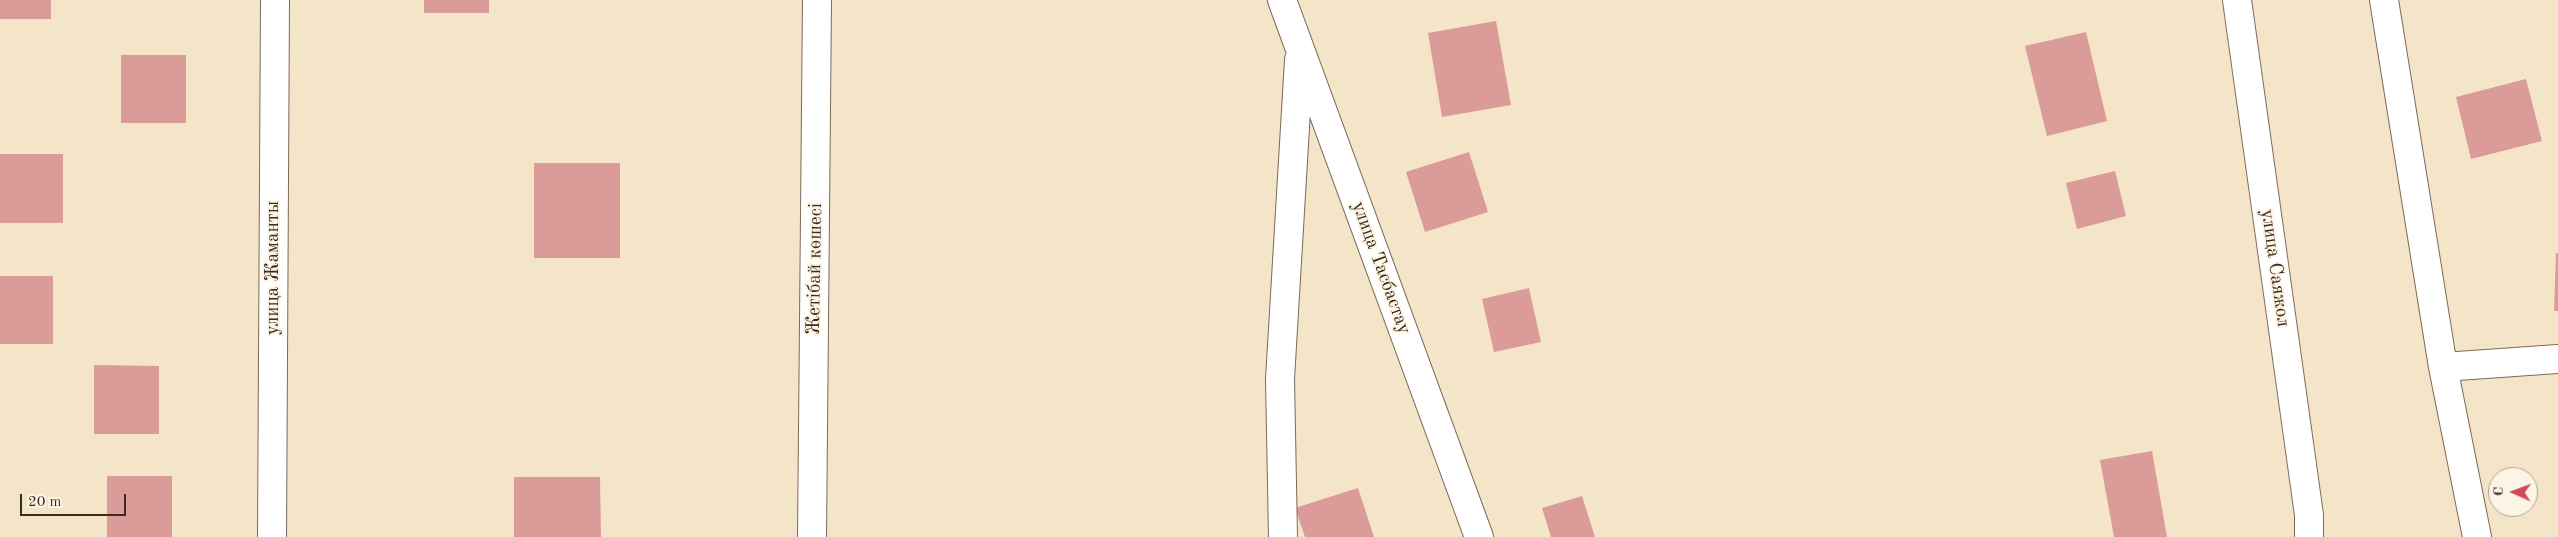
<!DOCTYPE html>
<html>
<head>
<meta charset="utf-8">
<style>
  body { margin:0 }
  #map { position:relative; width:2558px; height:537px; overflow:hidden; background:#f4e4c8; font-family:"Old Standard TT",serif }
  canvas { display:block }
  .north { position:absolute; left:2488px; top:467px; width:50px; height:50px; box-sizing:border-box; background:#fcf5e5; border:1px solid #afa495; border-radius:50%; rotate:272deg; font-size:14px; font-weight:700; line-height:20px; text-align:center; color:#3b2a1e }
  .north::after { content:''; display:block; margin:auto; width:18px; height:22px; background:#d1495b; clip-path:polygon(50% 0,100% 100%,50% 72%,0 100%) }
  .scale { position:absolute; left:20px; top:494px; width:106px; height:22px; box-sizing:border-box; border:2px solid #3b2a1e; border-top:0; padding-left:6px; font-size:15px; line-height:18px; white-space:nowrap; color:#3b2a1e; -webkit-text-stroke:4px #fcf5e5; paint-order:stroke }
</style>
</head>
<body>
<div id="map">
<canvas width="2558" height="537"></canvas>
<div class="north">С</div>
<div class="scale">20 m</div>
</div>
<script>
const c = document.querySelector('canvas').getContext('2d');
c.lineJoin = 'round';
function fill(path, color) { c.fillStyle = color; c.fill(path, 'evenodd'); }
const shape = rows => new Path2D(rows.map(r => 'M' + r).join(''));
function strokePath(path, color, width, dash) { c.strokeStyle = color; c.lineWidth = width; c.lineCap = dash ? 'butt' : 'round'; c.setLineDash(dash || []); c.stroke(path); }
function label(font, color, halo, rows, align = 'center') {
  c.font = font + ' "Old Standard TT",serif'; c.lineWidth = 4; c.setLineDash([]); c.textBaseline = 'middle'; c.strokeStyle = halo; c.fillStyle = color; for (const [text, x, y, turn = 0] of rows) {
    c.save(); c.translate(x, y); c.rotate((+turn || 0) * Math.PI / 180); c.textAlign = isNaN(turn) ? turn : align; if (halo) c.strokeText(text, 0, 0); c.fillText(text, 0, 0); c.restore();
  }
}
fill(shape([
  [0,0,51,0,51,19,0,19],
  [424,0,489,0,489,13,424,13],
  [1496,21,1511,105,1442,117,1428,33],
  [2086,32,2107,121,2047,136,2025,46],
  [121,55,186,55,186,123,121,123],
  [2526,79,2542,141,2471,159,2456,97],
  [1469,152,1488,212,1425,232,1406,172],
  [0,154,63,154,63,223,0,223],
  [534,163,620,163,620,258,534,258],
  [2115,171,2126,216,2077,229,2066,183],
  [2556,253,2558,253,2558,311,2554,311],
  [0,276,53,276,53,344,0,344],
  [1529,288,1541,342,1494,352,1482,299],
  [94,365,159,366,159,434,94,434],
  [2152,451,2167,537,2114,537,2100,460],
  [107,476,172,476,172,537,107,537],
  [514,477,600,477,601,537,514,537],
  [1358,488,1374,537,1305,537,1295,508],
  [1582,496,1595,537,1551,537,1542,508]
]), '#db9b98');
const minor = shape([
  [1282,0,1479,537],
  [2237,0,2309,515,2309,537],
  [2384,0,2443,367,2477,537],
  [2443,367,2558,359],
  [272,537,275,0],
  [812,537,817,0],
  [1283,537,1280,379,1299,60]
]);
strokePath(minor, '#7c6b5a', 30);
strokePath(minor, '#fff', 28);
label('19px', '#3b2a1e', '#fcf5e5', [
  ["улица Жаманты",273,268,-90],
  ["улица Тасбастау",1381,268,70],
  ["улица Саяжол",2275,268,82],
  ["Жетібай көшесі",815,269,-89]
]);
</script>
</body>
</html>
